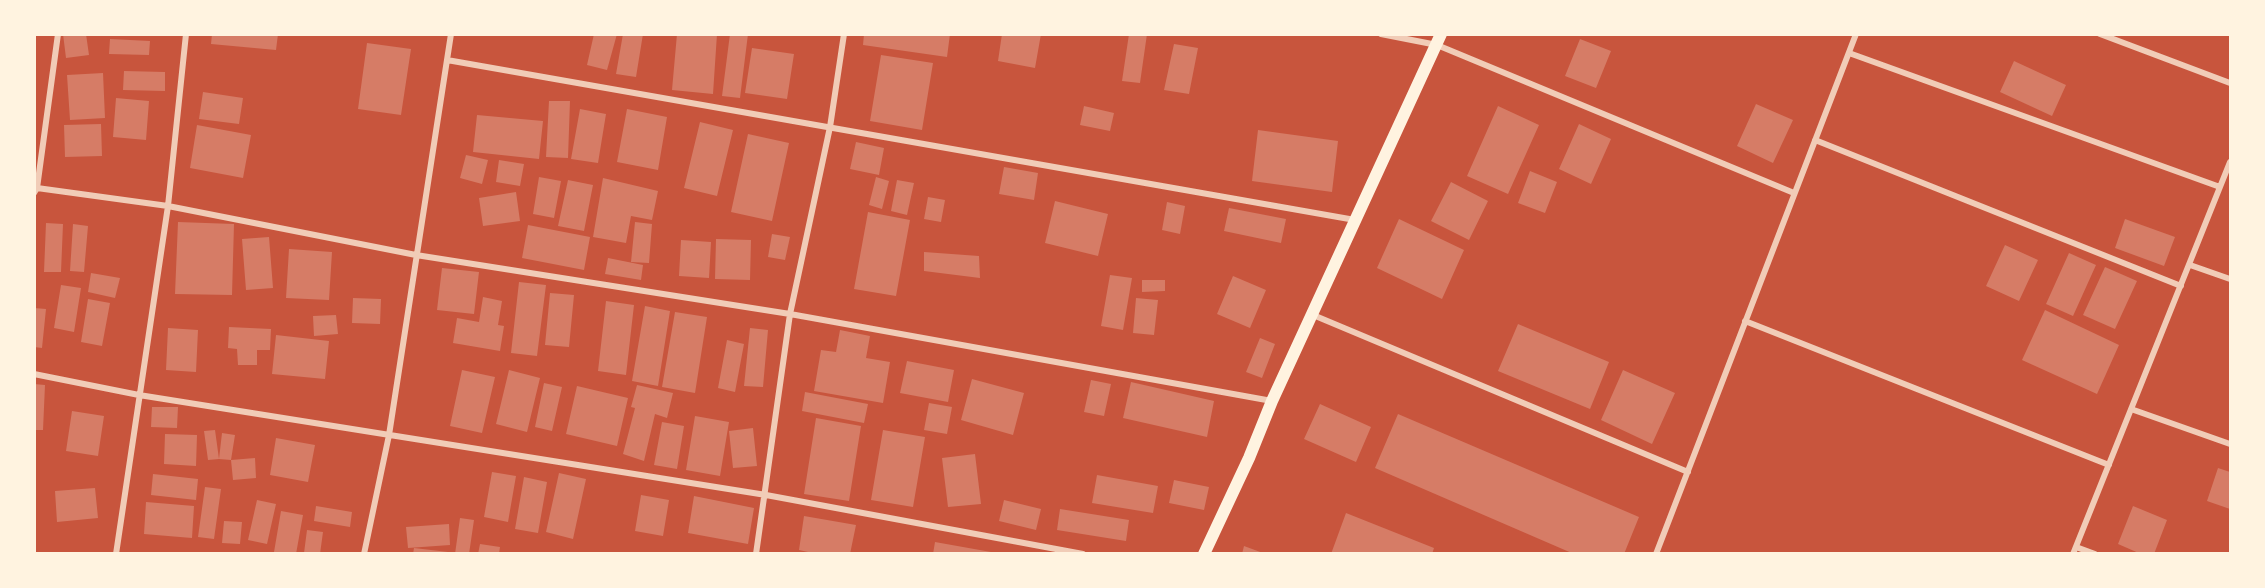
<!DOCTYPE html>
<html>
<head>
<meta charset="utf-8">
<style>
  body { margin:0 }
  #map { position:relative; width:2265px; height:588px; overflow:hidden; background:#c8553d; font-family:"Work Sans",sans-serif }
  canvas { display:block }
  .frame { position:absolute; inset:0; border:36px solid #fff3e0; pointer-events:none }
</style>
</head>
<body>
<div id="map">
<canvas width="2265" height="588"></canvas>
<div class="frame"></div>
</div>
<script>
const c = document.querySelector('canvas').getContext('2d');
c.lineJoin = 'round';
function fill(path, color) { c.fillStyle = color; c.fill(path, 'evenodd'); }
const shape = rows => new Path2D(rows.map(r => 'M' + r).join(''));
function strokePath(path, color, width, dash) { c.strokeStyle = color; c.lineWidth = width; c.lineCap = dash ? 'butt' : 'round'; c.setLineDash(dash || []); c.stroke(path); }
fill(shape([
  [63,34,86,34,89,55,66,58],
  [212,34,278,34,276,50,211,44],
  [594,34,617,34,607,70,587,65],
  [623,34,643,34,636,77,616,74],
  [677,34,717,34,713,94,672,90],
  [730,34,748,34,740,98,722,96],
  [864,34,950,34,947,57,863,45],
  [1002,34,1041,34,1035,68,998,61],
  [1129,34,1147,34,1140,83,1122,81],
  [110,39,150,41,149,55,109,54],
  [1580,39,1611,51,1596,88,1565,76],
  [367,43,411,49,401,115,358,109],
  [1174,44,1198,48,1189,94,1164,90],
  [752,48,794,54,787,99,745,93],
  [881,55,933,63,922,130,870,121],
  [2014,61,2066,85,2052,116,2000,92],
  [124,71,165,72,165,91,123,90],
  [103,73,105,118,70,120,67,75],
  [203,92,243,98,239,124,199,119],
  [116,98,149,101,146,140,113,137],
  [549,101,570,101,568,158,546,157],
  [1756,104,1793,120,1773,163,1737,146],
  [1084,106,1114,113,1110,131,1080,125],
  [1498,106,1539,125,1508,194,1467,176],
  [580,109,606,114,598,163,571,159],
  [627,109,667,117,658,170,617,162],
  [477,115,543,121,539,159,473,152],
  [700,122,733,130,717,196,684,188],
  [101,124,102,156,65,157,64,125],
  [1579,124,1611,139,1591,184,1559,169],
  [197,125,251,135,243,178,190,168],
  [1258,130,1338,141,1332,192,1252,181],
  [748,134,789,143,772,221,731,212],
  [856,142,884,148,879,175,850,169],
  [466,155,488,160,482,184,460,178],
  [499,160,524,164,520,186,496,182],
  [1004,167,1038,173,1034,200,999,194],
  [1530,171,1557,182,1545,213,1518,203],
  [539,177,561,181,554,218,533,214],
  [876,177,889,181,882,209,869,205],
  [603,178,658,191,652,220,631,216,626,243,593,237],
  [568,180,593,185,584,231,558,226],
  [897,180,914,183,907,215,891,211],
  [1451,182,1488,201,1469,240,1431,221],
  [516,192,520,221,483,226,479,198],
  [928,197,945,200,941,222,924,219],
  [1055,201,1108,214,1098,256,1045,243],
  [1167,202,1185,206,1180,234,1162,230],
  [1229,208,1286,219,1281,243,1224,231],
  [868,212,910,220,896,296,854,289],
  [1399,219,1464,250,1442,299,1377,268],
  [2125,219,2175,237,2164,266,2115,248],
  [178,222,234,224,232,295,175,294],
  [635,222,652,224,649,263,631,262],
  [46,223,63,224,61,272,44,272],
  [73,224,88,226,84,272,70,271],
  [528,225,590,237,584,270,522,258],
  [772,234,790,237,785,260,768,257],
  [269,237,273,288,246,290,242,239],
  [716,239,751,240,750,280,715,279],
  [681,240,711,242,709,278,679,276],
  [2005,245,2038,260,2019,301,1986,286],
  [289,249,332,252,329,300,286,298],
  [924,252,979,256,980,278,924,271],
  [2069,253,2096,265,2073,316,2046,304],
  [608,258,643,265,641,280,605,274],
  [2105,267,2137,281,2115,329,2083,315],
  [442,268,479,272,474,314,437,310],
  [91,273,120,278,115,298,88,292],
  [1110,275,1132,278,1123,330,1101,326],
  [1233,276,1266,290,1250,328,1217,314],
  [1142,280,1165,280,1165,291,1142,292],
  [519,282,546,285,537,356,511,353],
  [61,285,81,288,74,332,54,328],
  [550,293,574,295,569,347,545,345],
  [483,297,502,301,498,325,504,326,500,351,453,343,457,318,479,322],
  [353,298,381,299,380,324,352,323],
  [1136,298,1158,300,1154,335,1133,333],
  [88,299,110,303,102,346,81,342],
  [606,301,634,305,626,375,598,371],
  [645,306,670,311,658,386,632,381],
  [34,308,46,309,42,348,34,347],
  [2045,310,2119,345,2097,394,2022,360],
  [675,312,707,317,695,393,662,387],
  [336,315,338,334,314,336,313,316],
  [1518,324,1609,362,1590,409,1498,371],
  [229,327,271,329,270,350,257,350,257,365,238,365,237,349,228,348],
  [168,328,198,330,196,372,166,370],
  [750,328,768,330,763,387,744,386],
  [840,330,870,336,866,358,890,362,883,403,814,391,821,350,836,352],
  [276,335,329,341,325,379,272,374],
  [1260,338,1275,344,1262,378,1246,372],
  [727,340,744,344,735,392,718,388],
  [907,361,954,370,948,402,900,393],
  [462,370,495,377,482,433,450,426],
  [509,370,540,378,527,432,496,424],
  [1623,370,1675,393,1652,444,1601,420],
  [972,379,1024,393,1013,435,961,420],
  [1091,380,1111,384,1104,416,1084,412],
  [1131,382,1214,401,1207,437,1123,418],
  [544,383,562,387,552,431,535,427],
  [34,384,45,385,43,430,34,430],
  [637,385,673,393,667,418,655,414,644,461,623,454,635,408,631,407],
  [577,386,628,398,617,446,566,434],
  [805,392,868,404,864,423,802,411],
  [929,403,952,407,947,434,924,430],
  [1320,404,1371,427,1356,462,1304,439],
  [152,407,178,407,177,428,151,427],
  [72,411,104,416,98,456,66,451],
  [1398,414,1639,517,1624,554,1574,554,1375,468],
  [695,416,729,422,720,476,686,470],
  [816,418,861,426,849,501,804,494],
  [662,422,684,426,677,469,654,465],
  [753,428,757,466,733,468,729,431],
  [215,430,219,459,208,460,204,431],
  [883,430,925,437,913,507,871,500],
  [222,433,235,435,231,460,219,459],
  [165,434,197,435,196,466,164,464],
  [276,438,315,445,308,482,270,475],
  [975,454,981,504,948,507,942,458],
  [255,458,256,478,233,480,231,460],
  [2218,468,2230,472,2230,509,2207,501],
  [492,472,516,476,508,522,484,517],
  [559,473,586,479,573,539,546,532],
  [153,474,198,479,196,500,151,495],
  [1097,475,1158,486,1153,513,1092,503],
  [524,477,547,482,538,533,515,529],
  [1174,480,1209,487,1204,510,1169,503],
  [205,487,221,489,214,539,198,537],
  [95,488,98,518,57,522,55,491],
  [641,495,669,500,663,536,635,531],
  [694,496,754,508,748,544,688,533],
  [257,500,276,504,267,544,248,540],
  [1004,500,1041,509,1036,530,999,521],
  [146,502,194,506,192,538,144,534],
  [316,506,352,512,350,527,314,521],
  [2133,506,2167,520,2154,554,2141,554,2118,544],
  [1060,509,1129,520,1126,541,1057,530],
  [281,511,303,515,296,554,274,552],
  [1346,513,1434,548,1432,554,1331,554],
  [804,516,856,525,850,554,817,554,799,550],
  [460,518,474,520,469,554,455,554],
  [224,521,242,522,240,544,222,543],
  [449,524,450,545,408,548,406,527],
  [307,530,323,532,320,554,304,553],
  [935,542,991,552,991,554,933,554],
  [480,544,500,547,499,554,478,554],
  [1244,546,1263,553,1263,554,1242,554],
  [414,548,448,552,448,554,413,554]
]), '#d67c66');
strokePath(shape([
  [1381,34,1437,45,1794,193],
  [2100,34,2230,83],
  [1849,53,2220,187],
  [447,60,1355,220],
  [1815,140,2181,286],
  [37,188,58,34],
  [34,193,37,188,168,206,416,255,790,314,1272,401],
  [2190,265,2230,279],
  [1313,315,1688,472],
  [1745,321,2109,465],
  [34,374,139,395,766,495,1083,554],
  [2131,409,2230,444],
  [2076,547,2095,554],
  [116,554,168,206,186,34],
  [364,554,389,435,451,34],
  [756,554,790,314,830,127,844,34],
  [1656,554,1856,34],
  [2073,554,2230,162]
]), '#f1ccb7', 6);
strokePath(shape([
  [1204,554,1249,458,1272,401,1441,34]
]), '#fff3e0', 12);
</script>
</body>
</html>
